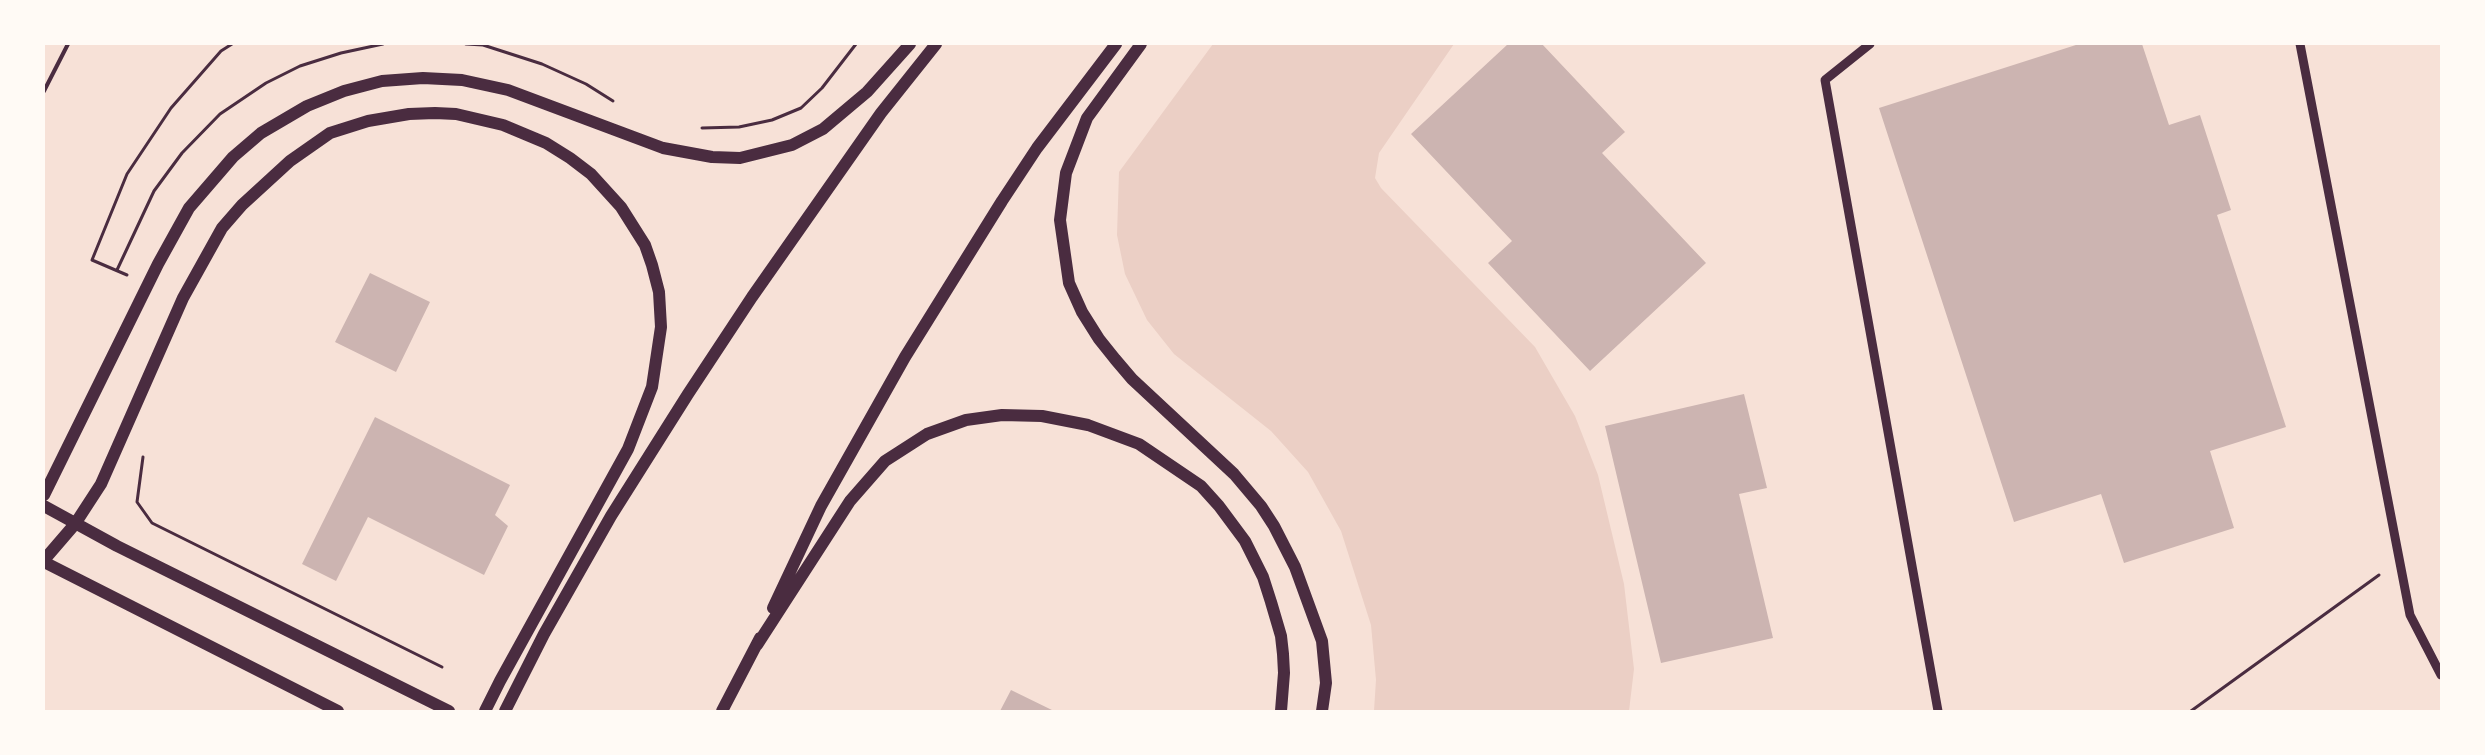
<!DOCTYPE html>
<html>
<head>
<meta charset="utf-8">
<style>
  body { margin:0 }
  #map { position:relative; width:2485px; height:755px; overflow:hidden; background:#f7e1d7; font-family:Rubik,sans-serif }
  canvas { display:block }
  .frame { position:absolute; inset:0; border:45px solid #fffaf5; pointer-events:none }
</style>
</head>
<body>
<div id="map">
<canvas width="2485" height="755"></canvas>
<div class="frame"></div>
</div>
<script>
const c = document.querySelector('canvas').getContext('2d');
c.lineJoin = 'round';
function fill(path, color) { c.fillStyle = color; c.fill(path, 'evenodd'); }
const shape = rows => new Path2D(rows.map(r => 'M' + r).join(''));
function strokePath(path, color, width, dash) { c.strokeStyle = color; c.lineWidth = width; c.lineCap = dash ? 'butt' : 'round'; c.setLineDash(dash || []); c.stroke(path); }
fill(shape([
  [1213,44,1454,44,1379,153,1375,178,1381,188,1535,347,1575,416,1598,475,1624,584,1634,669,1629,711,1374,711,1376,680,1371,625,1341,531,1308,472,1271,431,1174,354,1147,320,1125,274,1117,235,1119,172]
]), '#ebcfc5');
fill(shape([
  [1508,44,1542,44,1625,132,1602,153,1706,263,1590,371,1488,263,1512,241,1411,134],
  [2079,44,2142,44,2169,125,2200,115,2231,210,2217,215,2286,427,2210,451,2234,528,2124,563,2101,494,2014,522,1879,108],
  [370,273,430,302,396,372,335,342],
  [1744,394,1767,488,1739,494,1773,638,1661,663,1605,426],
  [375,417,510,485,495,515,508,526,484,575,368,517,336,581,302,564],
  [1011,690,1054,711,1000,711]
]), '#ccb4b1');
strokePath(shape([
  [466,44,483,45,542,64,586,84,613,101],
  [702,128,739,127,772,120,801,108,822,88,856,44],
  [117,270,154,191,182,153,220,114,266,83,300,66,341,53,383,44],
  [127,275,92,260,127,174,171,108,221,51,232,44],
  [143,457,137,502,152,523,442,667],
  [2191,711,2379,575]
]), '#4a2c40', 3);
strokePath(shape([
  [44,91,68,44]
]), '#4a2c40', 4);
strokePath(shape([
  [1870,44,1825,80,1938,711],
  [2300,44,2410,615,2441,675]
]), '#4a2c40', 9);
strokePath(shape([
  [1141,44,1087,118,1066,173,1060,220,1069,283,1082,312,1099,339,1115,359,1132,379,1234,474,1261,506,1274,526,1295,567,1322,641,1326,683,1322,711],
  [44,495,158,264,189,208,233,157,261,133,307,106,344,91,382,81,423,78,462,80,508,90,663,148,712,157,740,158,792,145,823,129,867,92,910,44],
  [44,506,117,546,449,711],
  [44,560,75,524,101,484,183,298,222,228,242,205,290,161,330,133,368,121,409,114,435,113,456,114,503,125,546,143,570,158,591,174,621,207,645,245,652,265,659,292,661,327,652,387,628,449,500,681,485,711],
  [44,562,338,711],
  [773,608,821,506,905,357,1002,201,1037,148,1116,44],
  [757,645,850,501,885,461,927,434,966,420,1002,415,1042,416,1088,425,1139,444,1201,486,1219,506,1245,541,1263,577,1271,602,1281,636,1283,654,1284,673,1281,711],
  [505,711,544,634,611,516,688,394,752,297,881,113,936,44],
  [722,711,760,638]
]), '#4a2c40', 12);
</script>
</body>
</html>
